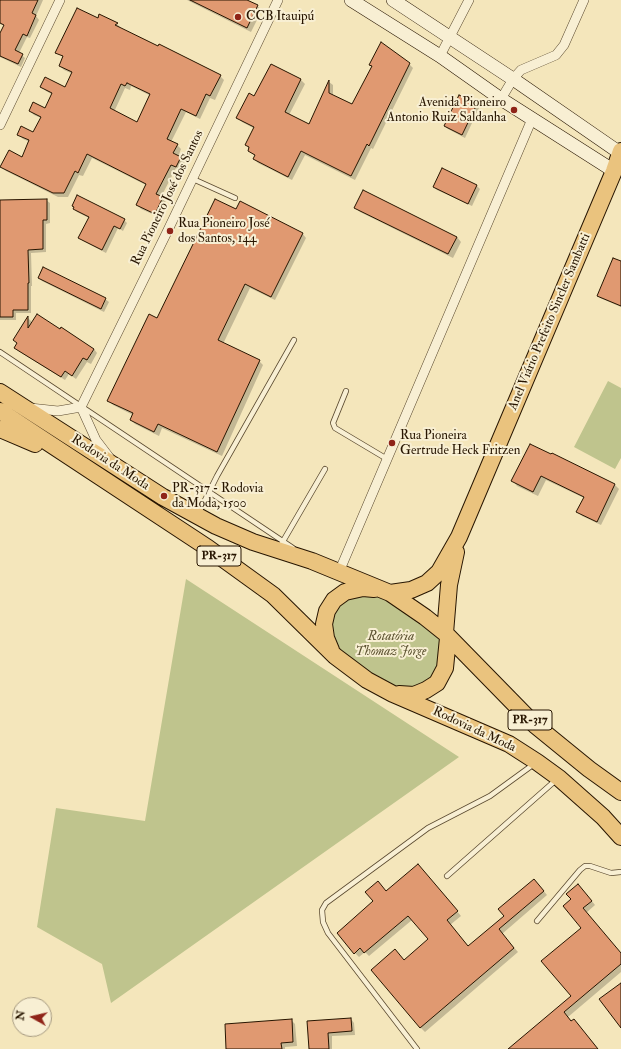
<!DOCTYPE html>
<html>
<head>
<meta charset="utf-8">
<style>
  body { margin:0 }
  #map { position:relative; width:621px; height:1049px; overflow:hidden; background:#f4e6bb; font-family:"IM FELL Double Pica",serif }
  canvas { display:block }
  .north { position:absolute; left:12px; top:997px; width:40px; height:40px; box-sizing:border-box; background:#f8efd3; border:1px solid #a4987f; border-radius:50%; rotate:278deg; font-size:11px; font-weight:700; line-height:16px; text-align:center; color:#271500 }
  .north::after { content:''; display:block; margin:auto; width:14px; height:18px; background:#8f2418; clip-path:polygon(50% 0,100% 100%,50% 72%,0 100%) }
</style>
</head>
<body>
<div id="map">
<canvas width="621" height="1049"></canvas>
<div class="north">N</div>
</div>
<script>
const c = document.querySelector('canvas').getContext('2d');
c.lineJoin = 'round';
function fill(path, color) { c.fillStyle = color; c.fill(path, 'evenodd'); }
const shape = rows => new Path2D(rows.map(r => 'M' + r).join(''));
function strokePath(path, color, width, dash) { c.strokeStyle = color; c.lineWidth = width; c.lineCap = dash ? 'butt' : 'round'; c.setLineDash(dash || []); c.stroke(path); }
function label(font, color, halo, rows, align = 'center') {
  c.font = font + ' "IM FELL Double Pica",serif'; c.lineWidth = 4; c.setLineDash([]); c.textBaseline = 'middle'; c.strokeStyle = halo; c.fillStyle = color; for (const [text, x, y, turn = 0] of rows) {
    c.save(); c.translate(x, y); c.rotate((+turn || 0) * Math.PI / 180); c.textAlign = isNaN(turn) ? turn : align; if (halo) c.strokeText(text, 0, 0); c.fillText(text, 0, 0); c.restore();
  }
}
fill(shape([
  [608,381,621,388,621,458,615,469,574,447],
  [186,579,459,757,111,1003,102,964,37,927,56,808,145,821],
  [379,589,445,633,437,683,393,694,335,656,327,611,334,600]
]), '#bfc48d');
fill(shape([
  [0,0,43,0,36,16,39,20,30,38,27,37,19,53,25,58,21,67,0,57,0,36,5,26,0,24],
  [187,0,245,0,257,6,262,10,251,32],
  [100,16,117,24,121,28,120,29,220,76,224,80,215,100,210,98,200,119,186,112,171,142,177,145,181,149,178,157,185,162,180,171,176,168,161,197,166,202,159,217,141,209,137,204,146,185,92,158,83,176,79,175,68,197,58,197,6,171,1,167,22,158,30,142,23,139,18,134,34,134,41,118,34,115,30,111,46,109,53,95,46,91,42,87,66,88,73,74,64,70,60,66,64,58,57,52,98,19],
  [131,86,151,96,137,123,114,112,125,88,130,90],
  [409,64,413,68,373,149,371,148,355,180,305,155,292,180,258,163,254,159,255,156,249,151,250,149,247,145,255,129,242,122,238,118,254,97,271,65,301,80,305,84,289,115,310,126,329,82,333,85,333,96,352,106,372,67,370,65],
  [476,105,479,108,465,138,448,129,445,126],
  [442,169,477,186,480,189,472,206,437,190,434,187],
  [46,200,50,203,50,223,46,224,46,252,31,253,32,286,31,286,31,313,16,313,16,320,0,320,0,201],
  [355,207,457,237,461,242,453,258,360,212],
  [74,209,124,220,127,223,123,231,118,228,106,253,83,241,79,238,89,218,77,212],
  [236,210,302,233,306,238,275,300,250,288,223,344,259,361,263,365,222,456,162,428,159,436,135,424,131,420,133,415,113,405,108,400,158,319],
  [621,262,621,307,600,298,598,295],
  [39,278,105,299,109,302,104,312,42,281],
  [28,318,31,321,31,325,94,349,97,353,91,364,87,362,76,379,69,374,65,380,20,352,16,348,18,344,14,340],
  [530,445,615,485,619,489,601,525,582,516,578,511,584,498,546,480,538,496,517,486,513,481],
  [422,869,461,916,450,925,469,947,505,916,538,884,547,895,502,934,518,952,425,1032,420,1027,404,961,430,939,412,920,369,956,365,952,359,957,355,953,386,892],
  [582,889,595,905,586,913,621,954,621,972,568,1017,598,1049,509,1049,572,996,582,928],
  [351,1019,354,1023,355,1035,332,1036,332,1049,310,1049,308,1022],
  [291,1020,295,1024,297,1046,285,1047,285,1049,227,1049]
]), '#0003');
const building = shape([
  [0,0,38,0,32,13,36,15,27,36,23,34,15,50,23,54,18,64,0,56,0,33,4,25,0,23,0,0],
  [190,0,247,0,258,5,247,28,190,0],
  [77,8,98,18,99,14,118,23,115,25,158,46,159,44,221,75,210,96,206,94,196,116,181,109,167,139,178,144,173,153,181,157,176,167,171,165,156,194,163,197,155,214,136,205,146,184,87,154,78,173,75,171,64,193,53,193,0,167,9,150,22,157,29,140,17,135,21,126,33,132,41,117,29,111,33,102,45,108,52,93,40,87,45,77,65,87,72,72,59,66,63,56,55,53,77,8],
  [127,83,150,94,137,122,110,108,121,84,125,86,127,83],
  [381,42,410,63,369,146,367,144,351,176,301,151,288,177,253,159,255,155,248,151,249,147,245,145,254,127,236,118,249,93,254,96,271,64,301,79,285,112,309,124,329,80,329,93,352,104,372,66,369,65,381,42],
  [459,95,477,104,462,135,444,126,459,95],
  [442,168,477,185,468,204,433,187,442,168],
  [363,190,457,237,448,254,354,208,363,190],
  [77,195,125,219,120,229,114,226,102,250,78,238,89,217,73,209,74,207,72,206,77,195],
  [47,199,47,220,43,220,43,249,28,250,29,283,28,283,28,310,13,310,13,317,0,317,0,200,47,199],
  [215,199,236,209,240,201,303,233,271,297,245,284,218,340,260,360,217,452,158,424,154,432,130,420,133,413,107,401,149,314,157,318,215,199],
  [613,258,621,261,621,306,597,296,613,258],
  [43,267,106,298,101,309,38,278,43,267],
  [37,314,60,329,61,327,94,349,87,360,83,358,72,376,65,371,61,377,14,348,17,343,13,340,28,316,28,328,37,314],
  [530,444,551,454,552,453,615,484,597,522,576,512,584,497,541,476,533,492,511,481,530,444],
  [418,864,458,911,447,920,468,946,504,916,498,909,534,879,544,891,499,929,514,948,420,1028,371,970,395,949,404,960,428,939,408,916,364,953,360,948,354,954,337,933,373,901,365,892,378,881,386,891,418,864],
  [578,884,592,901,583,908,621,953,621,964,564,1012,571,1021,574,1019,598,1049,508,1049,571,996,541,961,581,928,563,906,571,899,566,894,578,884],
  [621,983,621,1028,599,999,621,983],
  [351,1018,352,1031,328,1033,329,1049,309,1049,307,1021,351,1018],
  [292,1019,293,1042,281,1043,282,1049,226,1049,225,1024,292,1019]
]);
fill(building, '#e09971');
strokePath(building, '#271500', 1);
const lane = shape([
  [193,179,235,198],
  [0,352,293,548],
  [346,391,333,423,335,428,387,459],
  [198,514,217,476,294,340],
  [282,543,325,469],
  [447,876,556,780],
  [537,921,580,870,585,866,590,866,611,873,621,872],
  [417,1049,328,933,323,922,322,910,326,903,428,828,490,796,534,764]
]);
const street = shape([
  [440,56,469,0],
  [501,99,513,79,521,70,556,55,564,45,584,0],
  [0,125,60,0],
  [30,408,58,411,81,407],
  [109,457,96,440,81,407,168,230,278,0],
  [339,572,532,119]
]);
const secondary = shape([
  [351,0,440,56,501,99,614,171],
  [393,0,513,79,620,153]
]);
const highway = shape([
  [0,392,163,497,216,526,253,542,312,561,390,593,425,617,445,633,535,725,589,769,621,792],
  [0,411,208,548,273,595,335,656,367,680,393,694,509,744,537,762,559,778,603,817,621,837],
  [0,429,35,444],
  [390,593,411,590,427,583,439,572,459,537,614,171,621,151],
  [445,633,449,585,456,552],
  [331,650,326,638,324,624,327,611,334,600,345,592,363,588,374,589],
  [399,694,414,695,426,690,437,683,445,668,448,638]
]);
strokePath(lane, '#5a492f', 6);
strokePath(street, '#5a492f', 10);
strokePath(secondary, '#271500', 14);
strokePath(highway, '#271500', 18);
strokePath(lane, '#f8efd3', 4.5);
strokePath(street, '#f8efd3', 9);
strokePath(secondary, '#f8efd3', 13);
strokePath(highway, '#eac37e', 16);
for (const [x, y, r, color] of [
  [238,17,4,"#8f2418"],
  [514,110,4,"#8f2418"],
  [170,231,4,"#8f2418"],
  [392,443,4,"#8f2418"],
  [164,496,4,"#8f2418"]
]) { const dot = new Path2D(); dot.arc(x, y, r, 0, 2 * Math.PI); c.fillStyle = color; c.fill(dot); strokePath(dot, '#f8efd3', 1.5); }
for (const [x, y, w] of [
  [219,556,44],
  [530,720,44]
]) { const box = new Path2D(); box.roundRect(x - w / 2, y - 10, w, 20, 3); c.fillStyle = '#f8efd3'; c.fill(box); strokePath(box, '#271500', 1); }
label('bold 12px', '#271500', null, [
  ["PR-317",219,556],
  ["PR-317",530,720]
]);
label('13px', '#271500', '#f8efd3', [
  ["CCB Itauipú",246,17],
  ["Avenida Pioneiro",506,103,"right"],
  ["Antonio Ruiz Saldanha",506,118,"right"],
  ["Rua Pioneiro José",178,224],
  ["dos Santos, 144",178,239],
  ["Rua Pioneira",400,436],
  ["Gertrude Heck Fritzen",400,451],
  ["PR-317 - Rodovia",172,489],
  ["da Moda, 1500",172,504]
], 'left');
label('13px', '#271500', '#f8efd3', [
  ["Rua Pioneiro José dos Santos",168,198,-64],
  ["Anel Viário Prefeito Sincler Sambatti",550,322,-67],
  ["Rodovia da Moda",110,463,33],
  ["Rodovia da Moda",474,730,25]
]);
label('italic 13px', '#5c5231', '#f8efd3', [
  ["Rotatória",391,637],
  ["Thomaz Jorge",391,652]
]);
</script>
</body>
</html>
